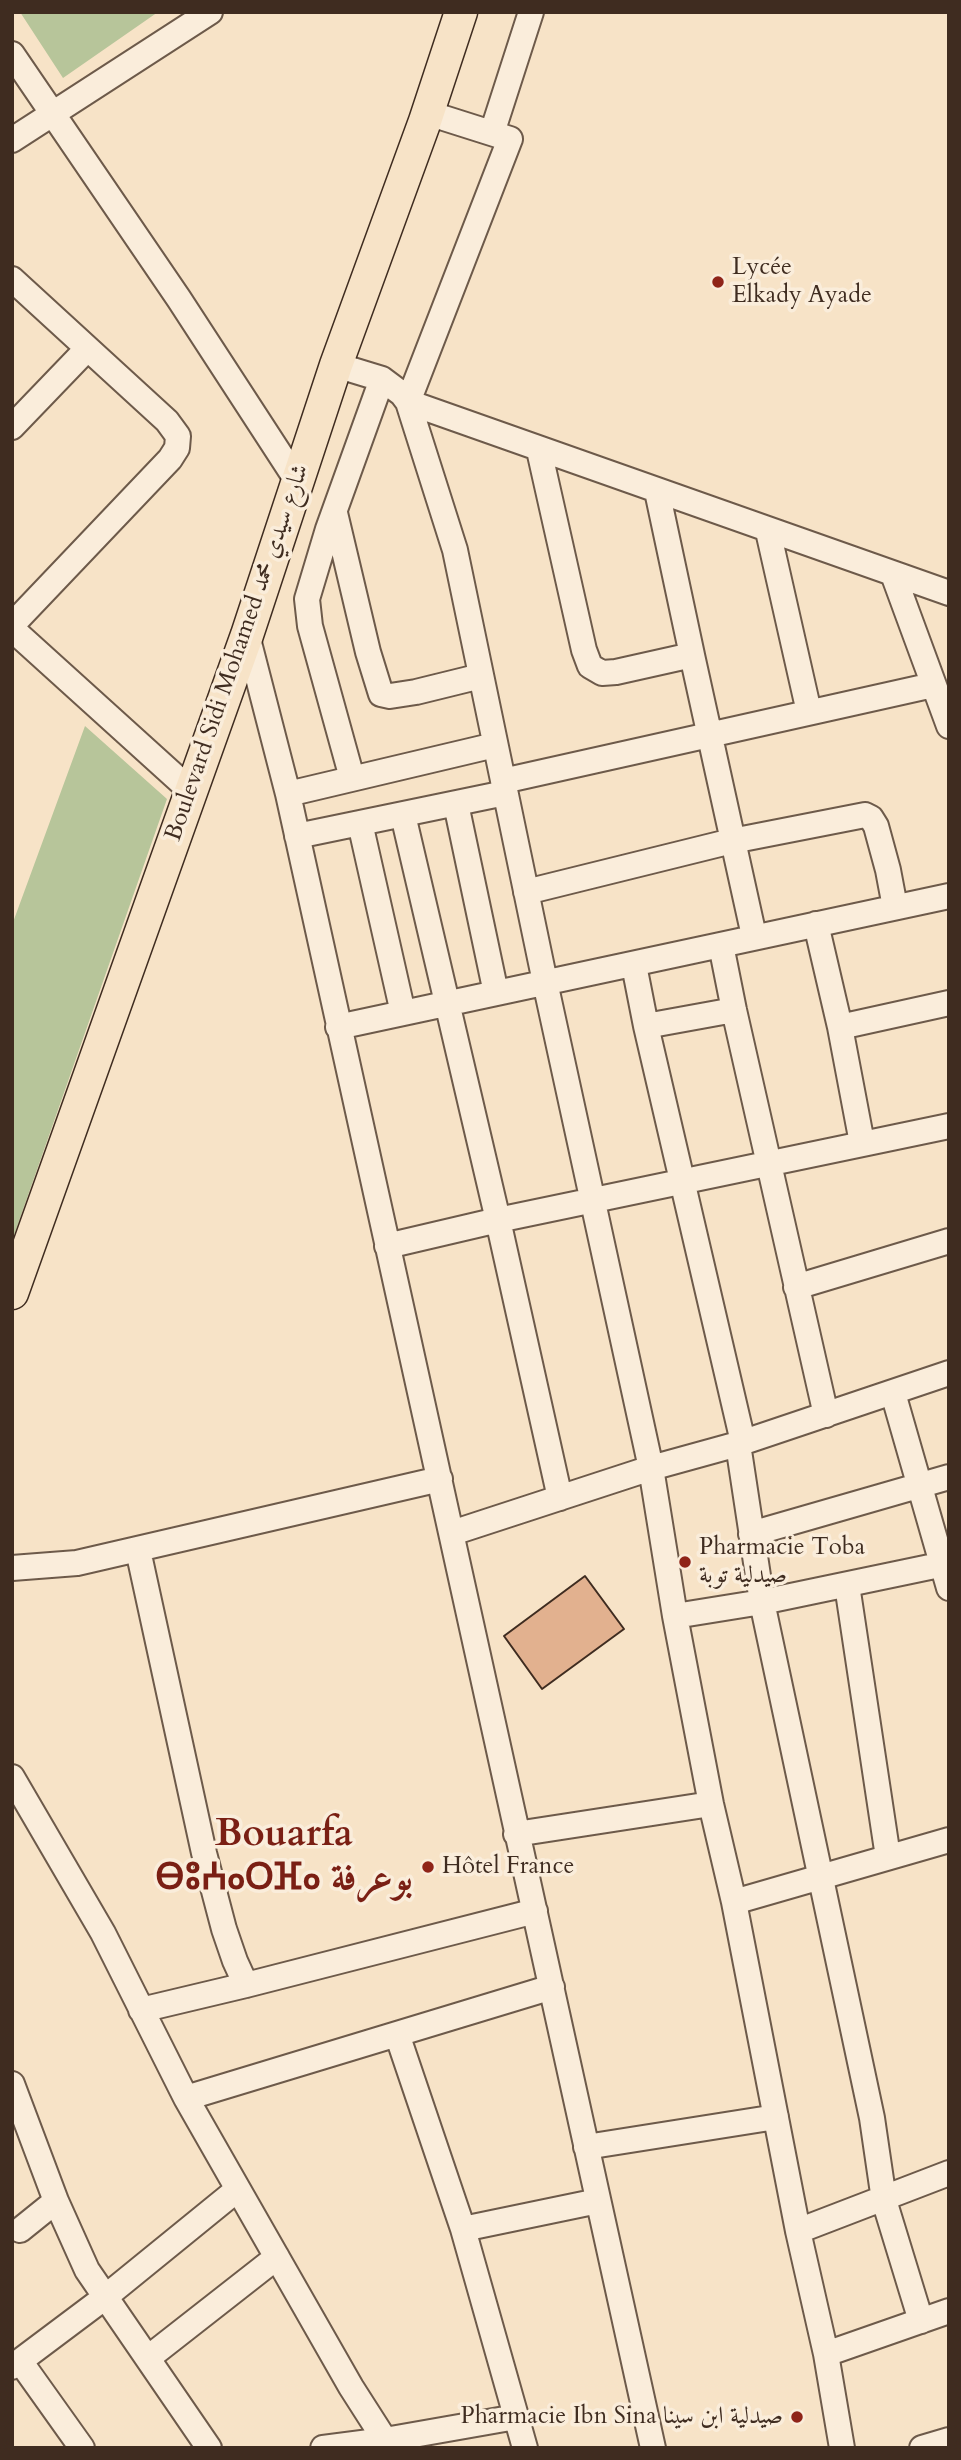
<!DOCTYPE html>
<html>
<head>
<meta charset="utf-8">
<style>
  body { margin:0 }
  #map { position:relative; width:961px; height:2460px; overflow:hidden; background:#f7e3c7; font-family:Cardo,serif }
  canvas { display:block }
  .frame { position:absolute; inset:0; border:14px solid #3f2c20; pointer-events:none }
</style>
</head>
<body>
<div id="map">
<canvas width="961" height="2460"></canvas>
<div class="frame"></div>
</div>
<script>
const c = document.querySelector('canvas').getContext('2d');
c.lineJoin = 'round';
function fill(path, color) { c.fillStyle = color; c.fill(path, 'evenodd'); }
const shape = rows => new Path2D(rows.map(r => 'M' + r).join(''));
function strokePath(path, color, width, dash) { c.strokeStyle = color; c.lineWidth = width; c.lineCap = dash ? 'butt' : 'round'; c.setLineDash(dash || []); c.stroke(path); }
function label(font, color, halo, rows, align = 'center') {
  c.font = font + ' Cardo,Amiri,"Noto Sans Tifinagh",serif'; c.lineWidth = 7; c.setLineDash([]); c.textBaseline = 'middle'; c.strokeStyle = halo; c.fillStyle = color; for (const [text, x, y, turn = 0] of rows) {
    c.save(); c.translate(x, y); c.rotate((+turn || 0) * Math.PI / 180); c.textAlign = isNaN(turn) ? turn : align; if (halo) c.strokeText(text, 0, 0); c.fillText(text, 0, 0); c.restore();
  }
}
fill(shape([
  [20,12,158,12,63,78],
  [85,726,167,799,12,1241,12,925]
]), '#b7c59a');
const building = shape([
  [585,1576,624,1629,542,1689,504,1636,585,1576]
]);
fill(building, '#e2b18f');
strokePath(building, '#3f2c20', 2);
const minor = shape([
  [12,54,179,299,298,482],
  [428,113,510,139,408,402,455,550,545,982,651,1468,675,1616,711,1804,734,1902,798,2231,826,2354,842,2448],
  [492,133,531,12],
  [12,140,210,12],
  [12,279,167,421,178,436,177,448,170,459,12,625],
  [336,365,382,379,402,394,408,402,949,593],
  [12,427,87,349],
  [539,450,584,650,590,666,602,673,616,672,692,655,754,936],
  [657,491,692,655],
  [335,513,368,652,381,694,390,696,416,692,481,676],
  [768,531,809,712],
  [893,574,949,726],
  [12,629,191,791],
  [247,635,288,794,653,2448],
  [352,778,310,626,307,599,328,529,382,379],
  [503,781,933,685],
  [288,794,495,745],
  [456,804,496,993],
  [403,815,498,1220,560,1498],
  [360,823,403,1013],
  [297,836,505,793],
  [526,892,732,841,865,815,871,818,876,826,888,870,895,907],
  [816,924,840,1027,862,1143],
  [721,945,734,1010,826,1415],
  [634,965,646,1026,734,1010],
  [646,1026,743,1442],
  [338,1027,949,896],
  [840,1027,949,1003],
  [387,1246,498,1220,949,1126],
  [796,1287,949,1241],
  [893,1393,949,1588],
  [738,1444,762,1602,872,2118,884,2200,921,2321],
  [452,1533,651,1468,738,1444,949,1373],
  [751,1534,949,1477],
  [138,1550,204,1853,224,1929,235,1961,246,1985],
  [12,1568,77,1563,440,1479],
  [847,1585,888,1857],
  [675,1616,762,1602,949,1563],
  [12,1777,103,1933,186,2098,351,2387,390,2448],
  [516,1834,711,1804],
  [734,1902,949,1840],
  [141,2010,246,1985,535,1911],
  [397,2034,463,2229,525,2448],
  [12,2084,56,2201,87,2270,209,2448],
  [186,2098,552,1987],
  [586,2147,776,2117],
  [463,2229,598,2201],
  [20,2230,56,2201],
  [798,2231,949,2173],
  [826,2354,949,2311],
  [148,2358,277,2257],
  [20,2361,82,2448],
  [12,2367,104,2298,238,2189],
  [323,2448,385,2440,516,2417],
  [922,2448,949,2440]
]);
const major = shape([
  [12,1293,247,635,336,365,425,121,461,12]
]);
strokePath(minor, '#6d5a4a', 28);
strokePath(major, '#3f2c20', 35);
strokePath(minor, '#faeddb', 24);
strokePath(major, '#f7e3c7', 32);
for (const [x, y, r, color] of [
  [718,282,7,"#8f2418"],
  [685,1562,7,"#8f2418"],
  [428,1867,7,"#8f2418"],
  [797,2417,7,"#8f2418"]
]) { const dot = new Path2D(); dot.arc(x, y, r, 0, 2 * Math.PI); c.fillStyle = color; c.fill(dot); strokePath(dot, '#faeddb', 2.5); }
label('24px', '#3f2c20', '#faeddb', [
  ["Lycée",732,268],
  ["Elkady Ayade",732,296],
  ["Pharmacie Toba",699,1548],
  ["صيدلية توبة",699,1576],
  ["Hôtel France",442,1867],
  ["Pharmacie Ibn Sina صيدلية ابن سينا",783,2417,"right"]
], 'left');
label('24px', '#3f2c20', '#faeddb', [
  ["Boulevard Sidi Mohamed شارع سيدي محمد",238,653,-71]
]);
label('bold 38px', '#7a1f14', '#faeddb', [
  ["Bouarfa",284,1836],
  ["ⴱⵓⵄⴰⵔⴼⴰ بوعرفة",284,1880]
]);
</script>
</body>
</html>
